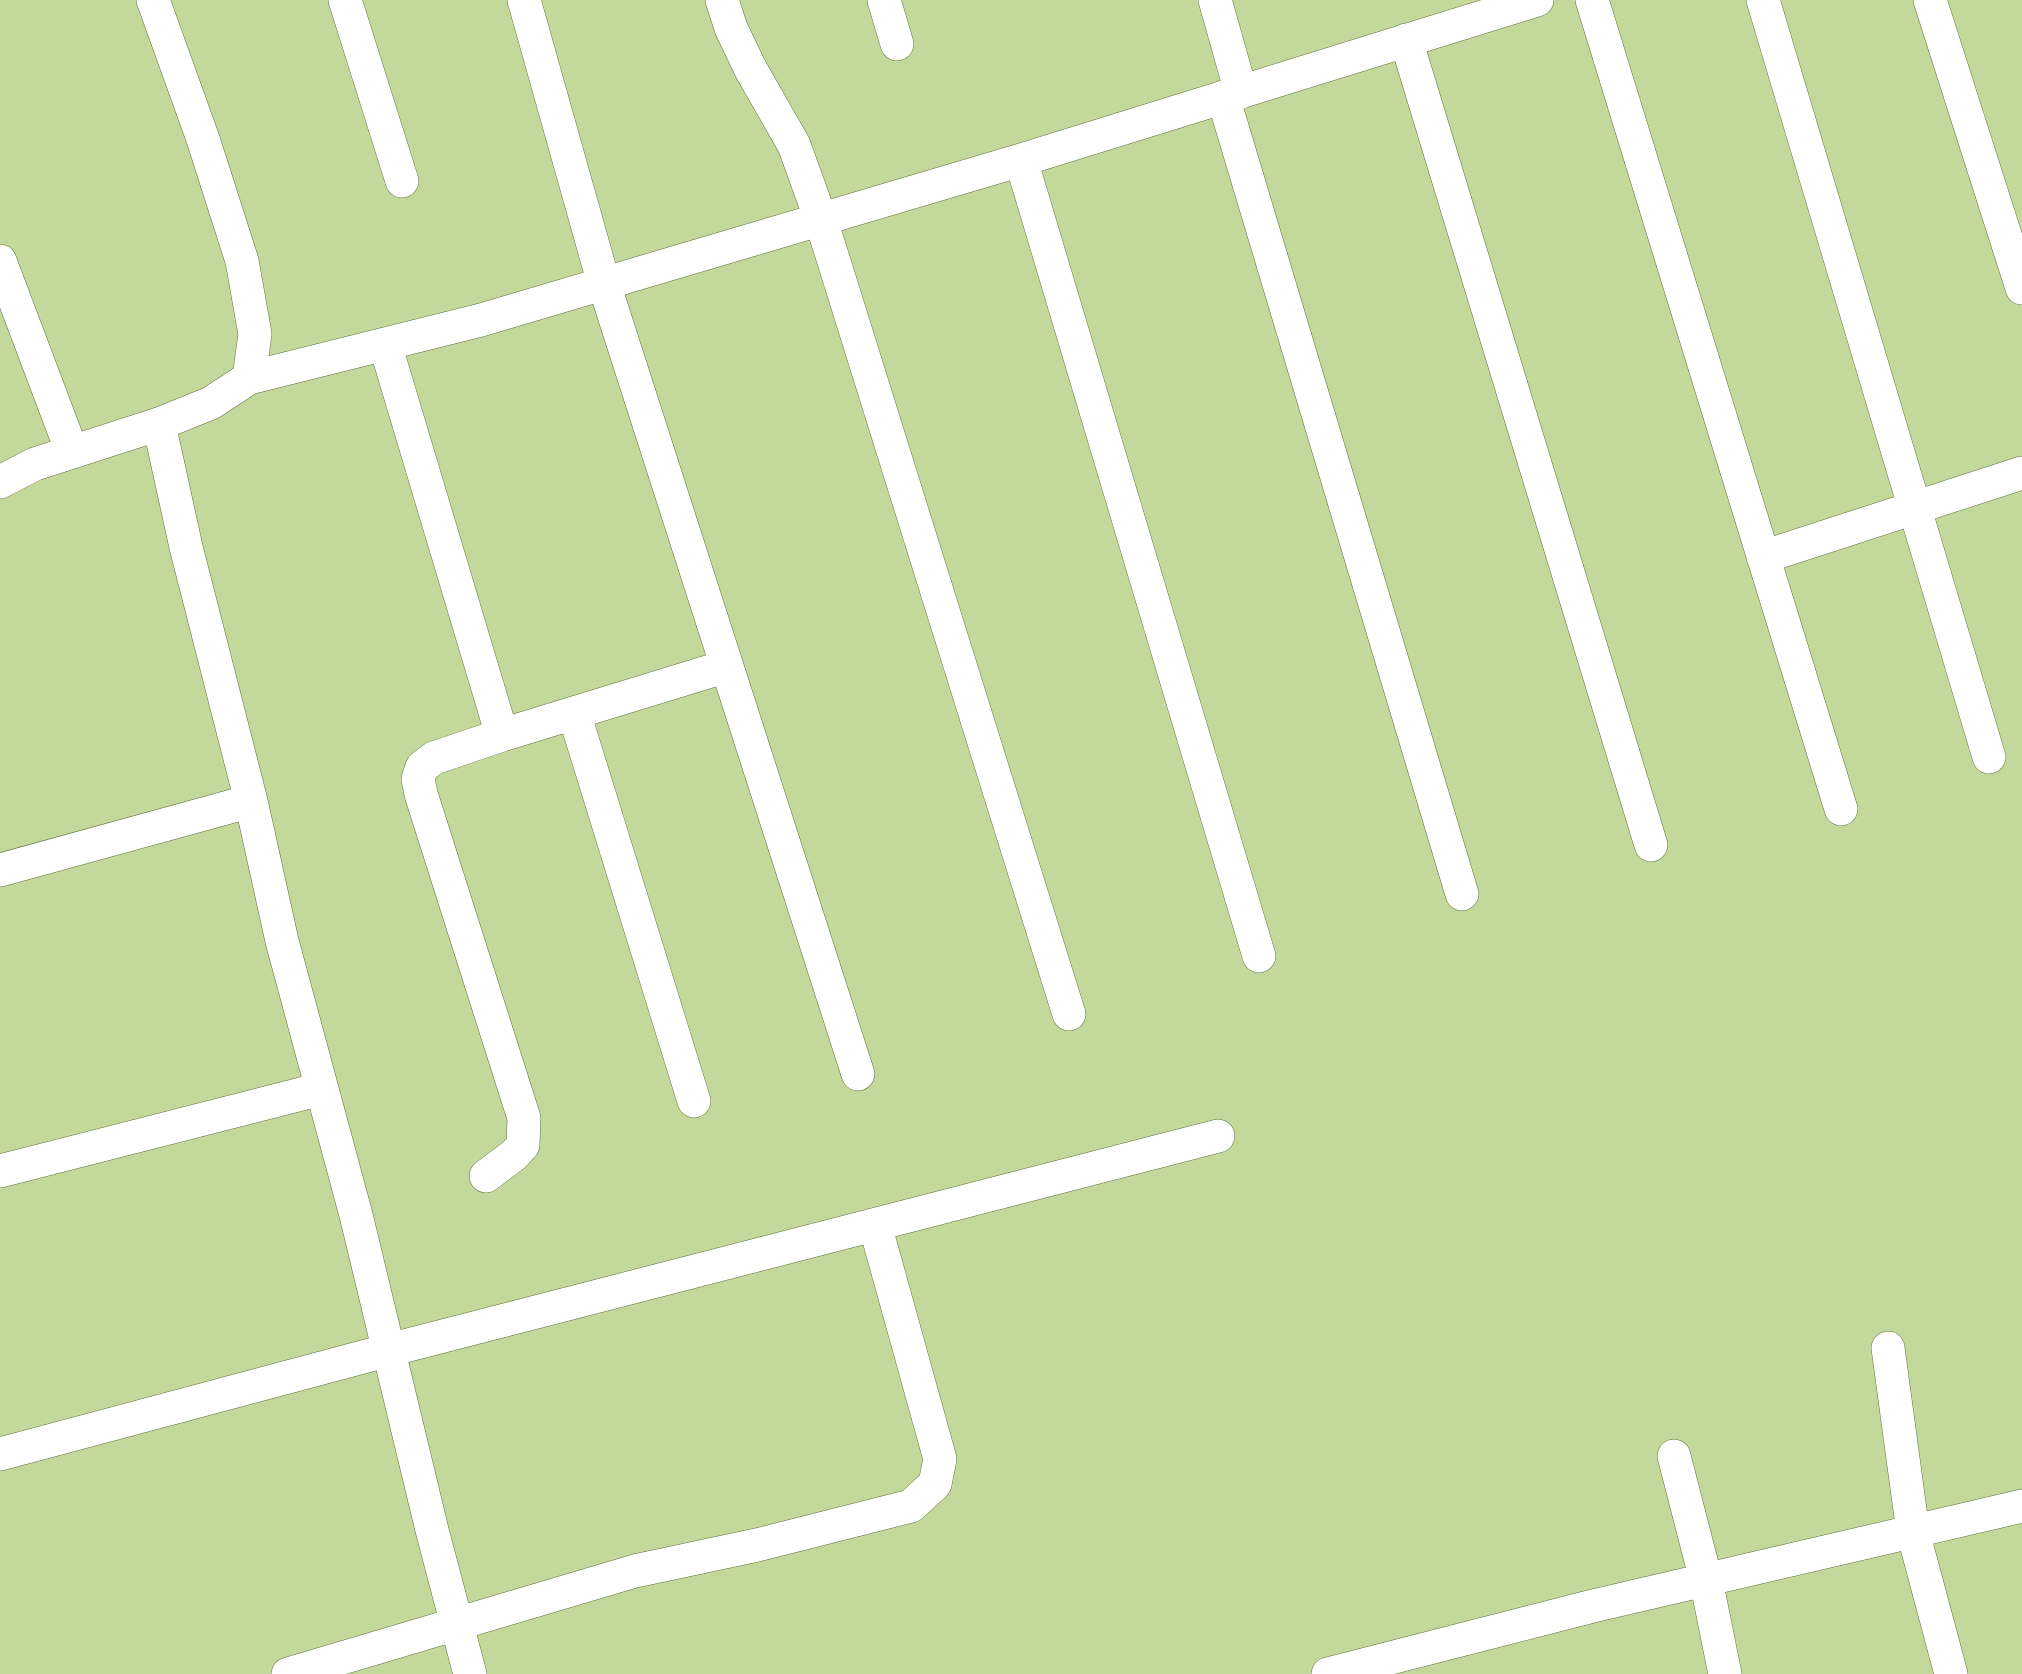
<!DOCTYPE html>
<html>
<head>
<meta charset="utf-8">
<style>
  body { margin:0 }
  canvas { display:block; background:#c3d89b }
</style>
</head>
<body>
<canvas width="2022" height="1674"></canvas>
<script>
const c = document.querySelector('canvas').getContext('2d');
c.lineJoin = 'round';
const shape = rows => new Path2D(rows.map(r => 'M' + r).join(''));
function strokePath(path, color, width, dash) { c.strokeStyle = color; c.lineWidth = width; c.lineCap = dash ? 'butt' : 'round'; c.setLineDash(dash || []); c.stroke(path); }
const minor = shape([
  [345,0,402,181],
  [524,0,604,284,858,1074],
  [722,0,731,28,750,68,794,145,821,220,1069,1014],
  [884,0,897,44],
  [1215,0,1241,92],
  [1592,0,1841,809],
  [1763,0,1989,757],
  [1930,0,2022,288],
  [1406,40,1651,845],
  [1223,97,1462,894],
  [1021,160,1259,956],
  [0,261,72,452],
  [385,344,502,735],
  [249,378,481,320,1021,160,1537,0],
  [159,424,186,547,251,801,282,941,356,1215,432,1530,470,1674],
  [0,482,35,464,159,424,211,403,249,378,255,334,242,261,203,139,153,0],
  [1763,557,2022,473],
  [574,713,694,1101],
  [0,870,251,801],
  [0,1171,321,1089],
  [486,1176,514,1155,523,1145,524,1118,421,794,418,779,422,767,434,758,502,735,727,666],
  [1888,1348,1913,1532,1951,1674],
  [0,1454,389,1350,1218,1136],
  [1674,1456,1706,1580,1725,1674],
  [288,1674,635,1571,757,1545,911,1506,935,1484,940,1459,875,1225],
  [1328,1674,1593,1606,2022,1506]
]);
strokePath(minor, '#61743b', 34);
strokePath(minor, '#fff', 33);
</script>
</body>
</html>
